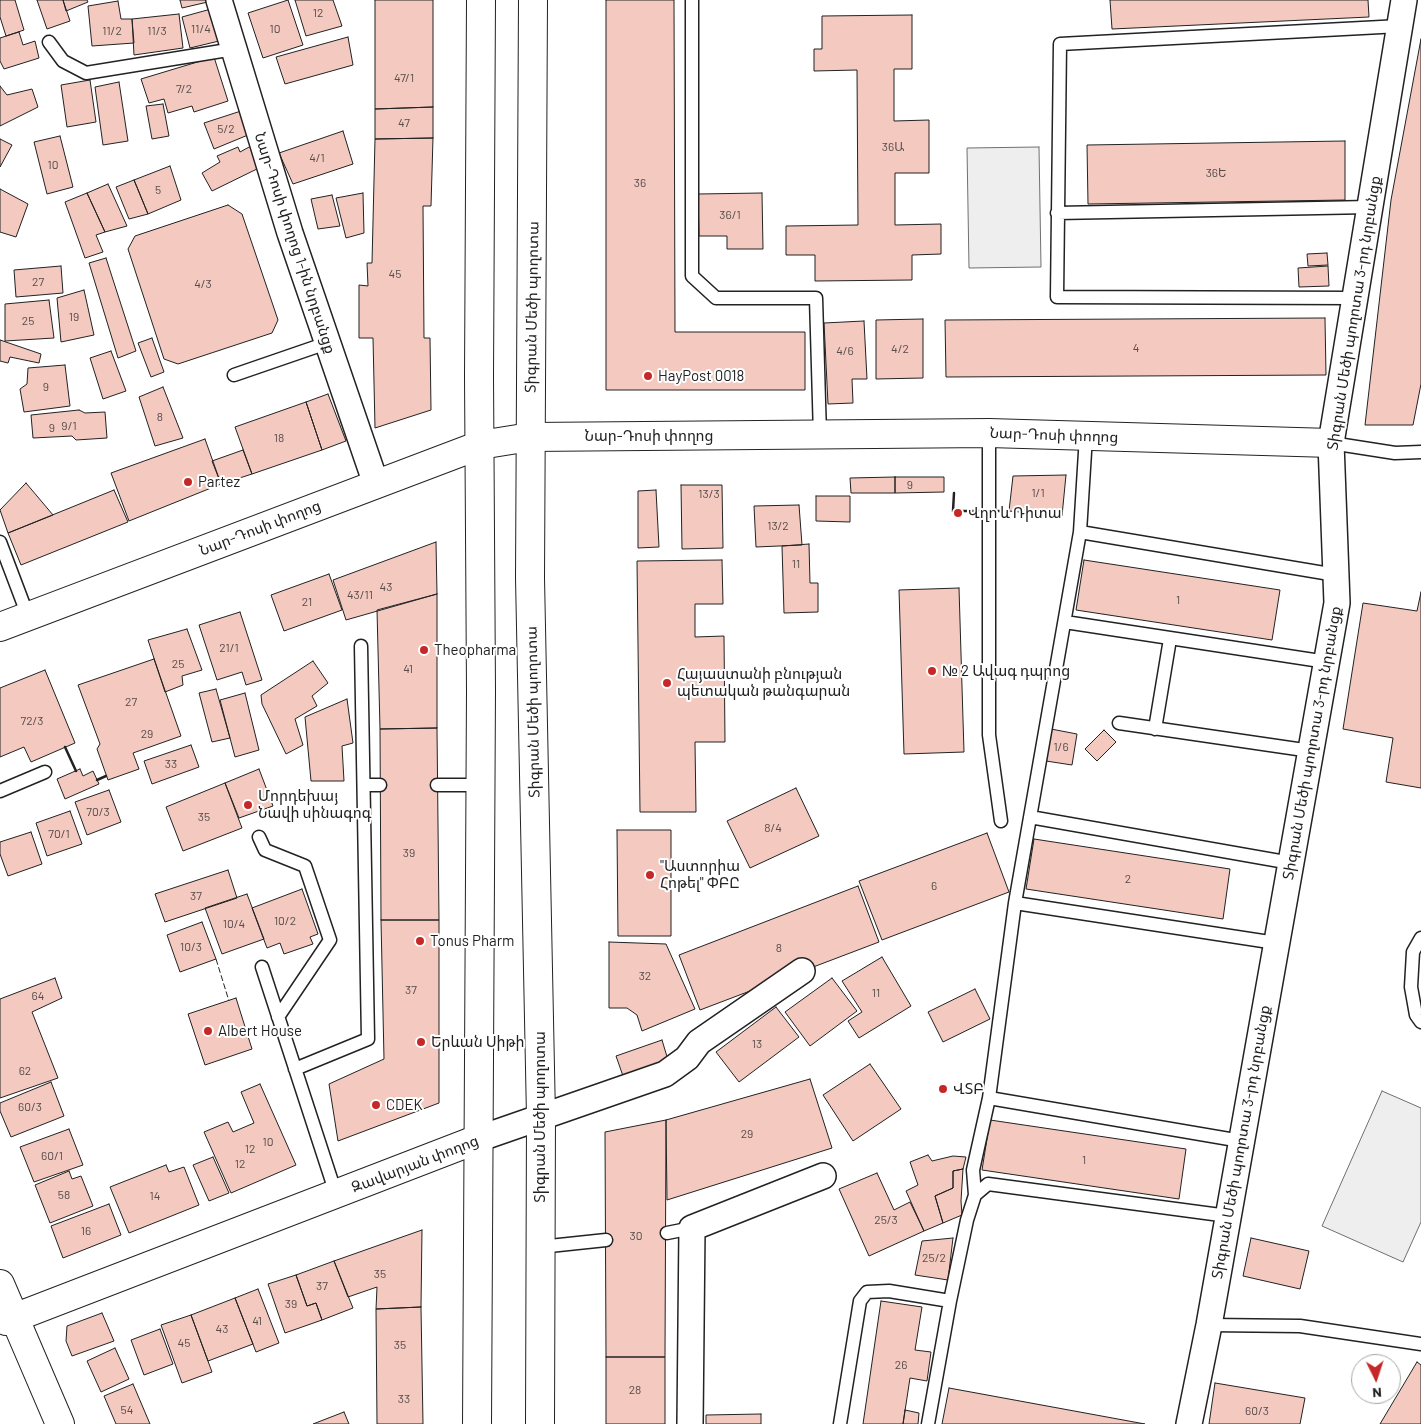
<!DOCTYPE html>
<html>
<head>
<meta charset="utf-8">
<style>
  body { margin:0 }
  #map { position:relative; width:1421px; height:1424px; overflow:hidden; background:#fff; font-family:Barlow,sans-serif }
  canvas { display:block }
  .north { position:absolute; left:1351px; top:1354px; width:50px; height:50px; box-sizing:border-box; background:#fff; border:1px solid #a7a7a7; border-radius:50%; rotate:176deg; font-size:14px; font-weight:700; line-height:20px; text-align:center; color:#222 }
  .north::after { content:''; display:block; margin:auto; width:18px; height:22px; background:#c62828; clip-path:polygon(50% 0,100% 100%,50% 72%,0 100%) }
</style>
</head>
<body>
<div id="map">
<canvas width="1421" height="1424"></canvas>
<div class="north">N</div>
</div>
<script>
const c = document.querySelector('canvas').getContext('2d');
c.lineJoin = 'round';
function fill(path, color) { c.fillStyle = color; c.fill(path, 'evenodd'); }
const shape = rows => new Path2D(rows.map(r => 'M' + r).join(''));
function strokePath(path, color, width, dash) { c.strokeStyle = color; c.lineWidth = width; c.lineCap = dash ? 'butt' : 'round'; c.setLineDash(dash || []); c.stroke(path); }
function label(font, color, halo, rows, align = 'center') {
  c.font = font + ' Barlow,"Noto Sans Armenian",sans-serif'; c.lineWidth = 4; c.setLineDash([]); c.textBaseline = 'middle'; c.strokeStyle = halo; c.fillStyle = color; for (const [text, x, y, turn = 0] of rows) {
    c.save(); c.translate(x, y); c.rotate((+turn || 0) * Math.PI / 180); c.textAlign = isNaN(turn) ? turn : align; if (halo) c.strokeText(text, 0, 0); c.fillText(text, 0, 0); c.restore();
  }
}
const green = shape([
  [1039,147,1041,267,969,268,967,148,1039,147],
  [1382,1091,1421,1108,1421,1222,1403,1262,1322,1226,1382,1091]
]);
fill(green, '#eee');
strokePath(green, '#6f6f6f', 1);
const building = shape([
  [0,0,15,0,24,30,6,36,0,17,0,0],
  [37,0,63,0,70,21,47,29,37,0],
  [63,0,87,0,88,2,66,11,63,0],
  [180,0,211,0,212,1,182,8,180,0],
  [288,0,303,45,263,58,248,13,288,0],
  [295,0,333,0,342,26,306,36,295,0],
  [375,0,433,0,433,107,375,109,375,0],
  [606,0,674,0,675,332,805,332,805,390,606,390,606,0],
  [1110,0,1368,0,1369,17,1112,29,1110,0],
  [118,1,121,19,132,19,134,43,92,46,88,6,118,1],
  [211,9,219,41,190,48,182,17,211,9],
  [179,14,183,48,134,55,132,19,179,14],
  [912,15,912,69,894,69,894,121,929,120,929,173,895,173,895,225,941,224,941,254,912,255,912,280,815,281,815,255,786,255,786,226,858,225,857,70,814,71,814,49,822,49,822,16,912,15],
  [19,32,23,45,35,41,39,58,4,69,0,61,0,38,19,32],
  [348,37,353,65,285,84,276,57,348,37],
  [1421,39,1421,384,1413,425,1365,425,1391,200,1421,39],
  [214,57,228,101,194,112,192,106,168,113,164,99,149,103,141,79,214,57],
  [90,80,96,122,67,127,61,85,90,80],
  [119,82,128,141,103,145,95,87,119,82],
  [0,86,7,95,32,89,38,107,0,126,0,86],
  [163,104,169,136,152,139,146,106,163,104],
  [433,107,433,138,375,139,375,109,433,107],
  [241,111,248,135,214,149,204,123,241,111],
  [343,131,353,164,293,184,279,153,343,131],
  [60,136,73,187,47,194,34,142,60,136],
  [433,138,431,206,423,206,424,338,430,338,431,410,375,428,373,338,359,338,359,285,368,286,367,263,372,263,375,139,433,138],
  [0,139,12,145,0,167,0,139],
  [1345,141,1345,200,1088,204,1087,145,1345,141],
  [251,146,261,167,212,191,202,173,220,162,217,156,238,147,240,152,251,146],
  [170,166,181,200,148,214,134,180,170,166],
  [134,180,148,214,129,219,116,187,134,180],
  [108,184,127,226,105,232,87,193,108,184],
  [0,189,28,204,16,237,0,232,0,189],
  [87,193,105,232,96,235,103,252,85,258,65,202,87,193],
  [363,193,364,233,346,238,336,198,363,193],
  [762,193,763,249,727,249,727,236,699,236,698,194,762,193],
  [332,195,340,226,318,229,311,199,332,195],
  [228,205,242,214,278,320,272,333,178,364,164,359,128,249,135,236,228,205],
  [1327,253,1328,265,1308,266,1307,254,1327,253],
  [106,258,136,351,118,358,89,263,106,258],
  [61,266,63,293,16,297,14,270,61,266],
  [1328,266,1329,286,1299,287,1298,268,1328,266],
  [84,290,94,335,61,342,57,298,84,290],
  [49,300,54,338,5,341,5,304,49,300],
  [1325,318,1326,375,946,377,945,320,1325,318],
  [923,319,923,378,876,379,876,320,923,319],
  [864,321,867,379,852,379,853,403,828,404,824,323,864,321],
  [152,338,164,372,151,377,138,343,152,338],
  [0,340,41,354,39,363,10,357,8,363,0,361,0,340],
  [111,351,126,391,103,399,90,358,111,351],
  [65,365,70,406,24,412,20,389,27,384,28,368,65,365],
  [163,387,183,438,155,446,139,397,163,387],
  [328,394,346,441,322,450,306,402,328,394],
  [306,402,322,450,252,474,235,427,306,402],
  [79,410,85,413,105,412,107,438,76,440,72,436,33,438,31,415,79,410],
  [205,439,221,484,129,521,111,473,205,439],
  [243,450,252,474,221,484,212,461,243,450],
  [1066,475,1062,516,1009,511,1013,476,1066,475],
  [895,477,944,477,944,492,895,493,895,477],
  [895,477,895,493,851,493,850,478,895,477],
  [26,483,53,515,8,533,0,510,26,483],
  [681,485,722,485,723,548,682,549,681,485],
  [114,490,128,522,21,565,8,533,114,490],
  [656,490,659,547,638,548,638,491,656,490],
  [816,496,850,496,850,522,816,521,816,496],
  [799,505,802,545,756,547,754,506,799,505],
  [436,542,437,594,346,620,333,580,436,542],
  [809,544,810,583,818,583,818,612,784,613,782,546,809,544],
  [722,560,723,604,695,604,695,637,724,636,725,742,695,742,696,812,640,812,637,561,722,560],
  [1084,560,1280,590,1272,640,1076,610,1084,560],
  [329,574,342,610,284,631,271,595,329,574],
  [959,588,964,752,904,754,899,590,959,588],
  [1421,592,1421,788,1386,782,1393,738,1343,729,1363,603,1417,611,1421,592],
  [437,594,437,728,380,729,377,610,437,594],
  [240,612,262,680,246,685,242,672,217,680,199,625,240,612],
  [187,629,202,670,182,676,183,685,165,692,148,640,187,629],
  [154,659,181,736,133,753,139,769,108,780,97,749,100,744,78,685,154,659],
  [313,661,328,683,312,696,317,706,295,719,303,745,286,754,262,704,261,695,313,661],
  [45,670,75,743,31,762,24,747,0,757,0,688,45,670],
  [216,689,230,738,212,742,199,693,216,689],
  [245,693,259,750,235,757,220,700,245,693],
  [347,699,353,743,342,746,344,781,311,781,305,717,347,699],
  [437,728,439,920,381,920,380,729,437,728],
  [1051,729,1077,734,1072,765,1046,761,1051,729],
  [1104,730,1116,742,1097,761,1085,749,1104,730],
  [191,745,199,767,152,784,144,761,191,745],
  [80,769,83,776,93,771,99,784,65,799,57,779,80,769],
  [259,769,273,806,239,818,225,783,259,769],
  [225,783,242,828,183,851,166,807,225,783],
  [796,788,819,836,750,868,727,821,796,788],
  [109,790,121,822,87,835,75,802,109,790],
  [70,811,82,844,47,856,36,823,70,811],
  [617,830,671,830,671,936,618,936,617,830],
  [31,832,42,864,8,876,0,854,0,842,31,832],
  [987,833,1009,892,882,940,859,881,987,833],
  [1034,839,1230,869,1223,919,1026,889,1034,839],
  [228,870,237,898,165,922,155,894,228,870],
  [858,886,879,942,700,1010,679,955,858,886],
  [302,889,318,934,310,937,313,944,284,954,280,943,267,948,252,908,302,889],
  [247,894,264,939,222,954,205,908,247,894],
  [381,920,439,920,439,1103,338,1141,329,1084,384,1059,381,920],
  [202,922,216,959,180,972,167,935,202,922],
  [609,942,666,944,695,1009,642,1031,637,1015,627,1008,609,1008,609,942],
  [882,957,911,1006,859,1038,848,1021,862,1012,842,981,882,957],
  [55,978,62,998,32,1012,58,1078,0,1098,0,999,55,978],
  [832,978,857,1011,810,1046,785,1012,832,978],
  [975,989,990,1019,943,1042,928,1012,975,989],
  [236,998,252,1049,205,1065,188,1014,236,998],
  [776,1007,799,1037,739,1082,716,1052,776,1007],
  [662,1040,668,1060,623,1076,616,1056,662,1040],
  [870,1064,901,1109,853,1141,823,1095,870,1064],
  [810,1079,832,1148,667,1200,666,1120,810,1079],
  [51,1082,64,1116,11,1137,0,1111,0,1103,51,1082],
  [260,1084,296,1165,231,1193,204,1132,228,1122,233,1132,254,1123,241,1092,260,1084],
  [666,1120,665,1357,606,1357,605,1132,666,1120],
  [990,1120,1186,1149,1179,1199,982,1170,990,1120],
  [69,1129,83,1165,34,1182,20,1147,69,1129],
  [928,1155,932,1161,953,1156,966,1157,963,1169,953,1171,953,1188,935,1196,943,1223,924,1231,906,1191,918,1185,910,1162,928,1155],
  [213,1157,229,1193,209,1201,193,1165,213,1157],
  [166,1165,169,1172,184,1167,199,1205,129,1233,110,1187,166,1165],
  [963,1169,961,1201,962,1215,943,1223,935,1196,953,1188,953,1171,963,1169],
  [69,1171,72,1179,81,1176,93,1206,50,1223,35,1185,69,1171],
  [877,1173,894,1210,910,1202,924,1231,869,1256,839,1189,877,1173],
  [109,1204,121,1235,63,1258,51,1226,109,1204],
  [422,1230,421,1307,376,1309,377,1287,348,1297,334,1261,422,1230],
  [953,1238,948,1280,915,1275,922,1241,953,1238],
  [1251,1238,1309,1251,1300,1289,1243,1276,1251,1238],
  [334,1261,353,1308,322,1320,316,1303,307,1306,296,1275,334,1261],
  [296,1275,307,1306,316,1303,322,1320,285,1333,268,1284,296,1275],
  [258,1289,279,1343,256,1352,235,1298,258,1289],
  [235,1298,253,1344,208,1361,191,1315,235,1298],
  [881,1301,922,1307,915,1350,931,1352,927,1381,910,1378,903,1424,863,1424,881,1301],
  [421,1307,423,1424,377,1424,376,1309,421,1307],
  [102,1313,114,1341,72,1356,66,1341,67,1326,102,1313],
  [191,1315,212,1372,182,1383,161,1325,191,1315],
  [160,1329,173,1364,144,1375,131,1340,160,1329],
  [115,1348,129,1379,101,1392,87,1361,115,1348],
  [606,1357,665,1357,665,1424,606,1424,606,1357],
  [1417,1362,1421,1365,1421,1424,1380,1424,1417,1362],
  [1215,1383,1305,1398,1300,1424,1209,1424,1215,1383],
  [133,1384,150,1424,116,1424,104,1396,133,1384],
  [949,1388,1145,1424,942,1424,949,1388],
  [905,1410,919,1413,918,1424,903,1424,905,1410],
  [344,1412,349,1424,313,1424,344,1412],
  [761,1414,761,1424,706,1424,706,1415,761,1414]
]);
fill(building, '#f3c9c0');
strokePath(building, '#222', 1);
const lane = shape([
  [692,0,692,276,716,298,816,298,820,436],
  [49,42,63,61,86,73,234,49],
  [1057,213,1370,207],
  [1354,298,1057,297,1060,44,1400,26],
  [234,375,327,343],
  [989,433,989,735,1001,821],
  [1086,436,1080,532,1336,575],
  [1331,443,1395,453,1421,452],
  [0,542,28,616],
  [1065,622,1327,662],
  [1119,723,1311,751],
  [1155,729,1170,639],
  [364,785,380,785],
  [437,785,480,785],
  [0,791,45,772],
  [1030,817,1291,863],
  [259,837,265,850,305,866,330,940,278,1017],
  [1015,903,1276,943],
  [1421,938,1413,952,1411,987,1416,1015,1421,1022],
  [262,967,336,1194],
  [295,1069,368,1039,361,646],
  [989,1098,1241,1141],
  [975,1195,973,1170,989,1098,1015,903,1080,532],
  [667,1233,692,1228],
  [540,1247,606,1240],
  [1209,1325,1300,1326,1421,1344],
  [840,1424,860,1301,867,1292,889,1291,950,1301],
  [928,1424,950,1301,967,1220,975,1195,988,1184,1228,1216]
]);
const street = shape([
  [219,0,290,233,376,484],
  [478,1139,665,1074,687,1058,699,1042,802,971],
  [690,1424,692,1228,823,1176],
  [1189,1424,1209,1325,1337,603,1331,443,1404,0]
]);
const secondary = shape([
  [0,627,480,445,530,437,989,433,1331,443],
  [0,1284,60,1424],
  [6,1321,478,1139]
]);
const primary = shape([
  [533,0,530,578,541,1117,540,1424],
  [477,1424,481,691,479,376,481,0]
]);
strokePath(lane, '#222', 15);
strokePath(street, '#222', 28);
strokePath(secondary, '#222', 30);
strokePath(primary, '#222', 30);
strokePath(lane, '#fff', 12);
strokePath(street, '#fff', 25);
strokePath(secondary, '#fff', 28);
strokePath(primary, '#fff', 28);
strokePath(shape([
  [216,959,229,1001]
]), '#222', 1, [6, 2.5]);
strokePath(shape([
  [954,493,953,511,1009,511],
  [65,747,76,771],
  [97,780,106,776]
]), '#222', 2.5);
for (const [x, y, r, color] of [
  [648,376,5,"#c62828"],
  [188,482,5,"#c62828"],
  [958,513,5,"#c62828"],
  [424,650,5,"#c62828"],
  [932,671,5,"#c62828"],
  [667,683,5,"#c62828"],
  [248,805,5,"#c62828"],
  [650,875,5,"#c62828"],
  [420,941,5,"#c62828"],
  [208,1031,5,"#c62828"],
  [421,1042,5,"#c62828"],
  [943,1089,5,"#c62828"],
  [376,1105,5,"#c62828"]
]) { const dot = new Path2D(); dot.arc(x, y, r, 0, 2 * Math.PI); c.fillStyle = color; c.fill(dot); strokePath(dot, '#fff', 2); }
label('12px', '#564c4a', null, [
  ["12",318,13],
  ["11/4",201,29],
  ["10",275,29],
  ["11/2",112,31],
  ["11/3",157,31],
  ["47/1",404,78],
  ["7/2",184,89],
  ["47",404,123],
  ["5/2",226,129],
  ["36Ա",893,147],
  ["4/1",317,158],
  ["10",53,165],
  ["36Ե",1216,173],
  ["36",640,183],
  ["5",158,190],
  ["36/1",730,215],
  ["45",395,274],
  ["27",38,282],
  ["4/3",203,284],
  ["19",74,317],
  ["25",28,321],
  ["4",1136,348],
  ["4/2",900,349],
  ["4/6",845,351],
  ["9",46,387],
  ["8",160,417],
  ["9/1",69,426],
  ["9",52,428],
  ["18",279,438],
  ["9",910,485],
  ["1/1",1038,493],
  ["13/3",709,494],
  ["13/2",778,526],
  ["11",796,564],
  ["43",386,587],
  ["43/11",360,595],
  ["1",1178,600],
  ["21",307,602],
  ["21/1",229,648],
  ["25",178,664],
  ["41",408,669],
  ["27",131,702],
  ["72/3",32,721],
  ["29",147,734],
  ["1/6",1061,747],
  ["33",171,764],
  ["70/3",98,812],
  ["35",204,817],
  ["8/4",773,828],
  ["70/1",59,834],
  ["39",409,853],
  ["2",1128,879],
  ["6",934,886],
  ["37",196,896],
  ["10/2",285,921],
  ["10/4",234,924],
  ["10/3",191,947],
  ["8",779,948],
  ["32",645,976],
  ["37",411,990],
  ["11",876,993],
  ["64",38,996],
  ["13",757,1044],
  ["62",25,1071],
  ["60/3",30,1107],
  ["29",747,1134],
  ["10",268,1142],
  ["12",250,1149],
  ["60/1",52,1156],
  ["1",1084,1160],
  ["12",240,1164],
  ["58",64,1195],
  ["14",155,1196],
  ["25/3",886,1220],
  ["16",86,1231],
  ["30",636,1236],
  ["25/2",934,1258],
  ["35",380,1274],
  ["37",322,1286],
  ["39",291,1304],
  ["41",257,1321],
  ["43",222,1329],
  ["45",184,1343],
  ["35",400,1345],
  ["26",901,1365],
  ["28",635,1390],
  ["33",404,1399],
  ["54",127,1410],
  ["60/3",1257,1411]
]);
label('15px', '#222', '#fff', [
  ["Նար-Դոսի փողոց 1-ին նրբանցք",295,243,72],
  ["Տիգրան Մեծի պողոտա",532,307,-89],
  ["Տիգրան Մեծի պողոտա 3-րդ նրբանցք",1354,313,-81],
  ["Նար-Դոսի փողոց",1054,435,2],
  ["Նար-Դոսի փողոց",649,436],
  ["Նար-Դոսի փողոց",260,528,-21],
  ["Տիգրան Մեծի պողոտա",533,712,-91],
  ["Տիգրան Մեծի պողոտա 3-րդ նրբանցք",1312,743,-80],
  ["Տիգրան Մեծի պողոտա",540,1117,-90],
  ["Տիգրան Մեծի պողոտա 3-րդ նրբանցք",1241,1142,-80],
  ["Զավարյան փողոց",415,1164,-21]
]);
label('15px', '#222', '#fff', [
  ["HayPost 0018",658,376],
  ["Partez",198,482],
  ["Վղո և Ռիտա",968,513],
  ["Theopharma",434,650],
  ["№ 2 Ավագ դպրոց",942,671],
  ["Հայաստանի բնության",677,674],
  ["պետական թանգարան",677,691],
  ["Մորդեխայ",258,796],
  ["Նավի սինագոգ",258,813],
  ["\"Աստորիա",660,866],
  ["Հոթել\" ՓԲԸ",660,883],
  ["Tonus Pharm",430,941],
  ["Albert House",218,1031],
  ["Երևան Սիթի",431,1042],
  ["ՎՏԲ",953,1089],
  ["CDEK",386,1105]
], 'left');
</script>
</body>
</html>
